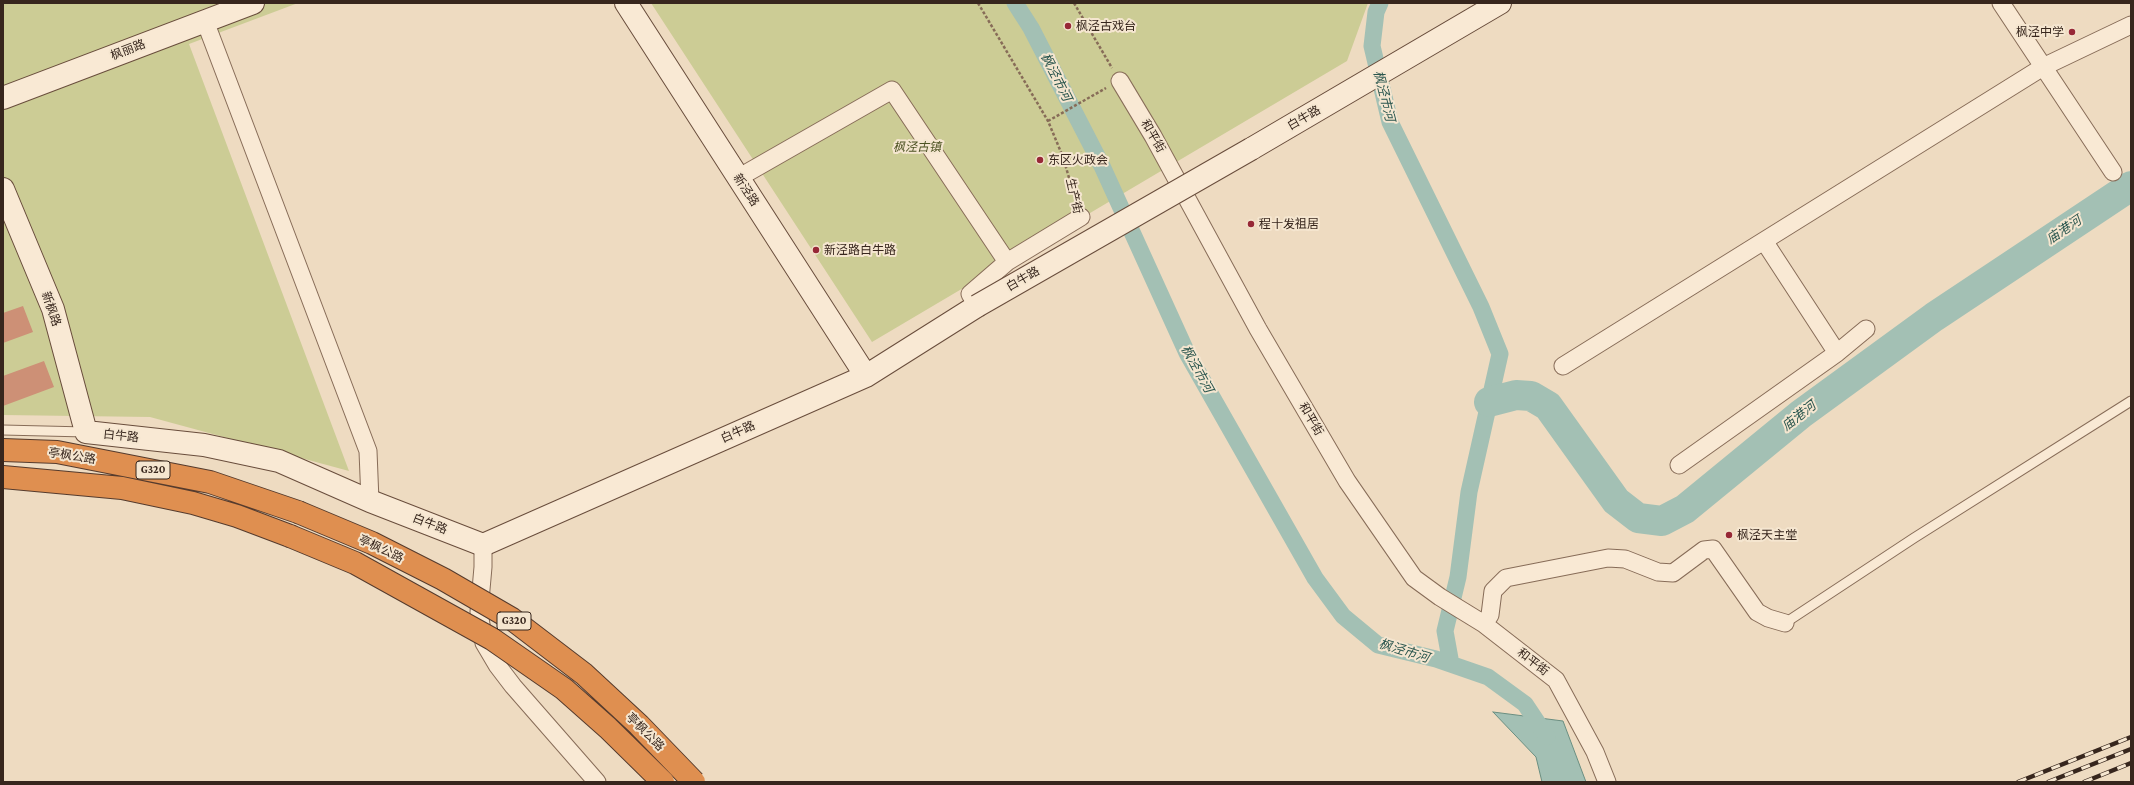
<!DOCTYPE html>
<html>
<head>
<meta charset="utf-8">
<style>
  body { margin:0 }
  #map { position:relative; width:2134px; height:785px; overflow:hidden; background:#eedbc1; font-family:"Crimson Pro",serif }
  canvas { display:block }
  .frame { position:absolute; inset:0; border:4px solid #37261d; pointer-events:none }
</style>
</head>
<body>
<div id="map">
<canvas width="2134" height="785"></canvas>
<div class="frame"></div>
</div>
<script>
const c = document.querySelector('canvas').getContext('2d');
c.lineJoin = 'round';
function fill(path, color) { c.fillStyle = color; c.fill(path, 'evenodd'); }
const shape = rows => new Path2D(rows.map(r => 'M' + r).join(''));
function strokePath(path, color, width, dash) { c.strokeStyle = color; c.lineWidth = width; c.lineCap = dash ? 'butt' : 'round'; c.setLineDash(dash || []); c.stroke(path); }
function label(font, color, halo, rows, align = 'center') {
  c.font = font + ' "Crimson Pro","Noto Sans SC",serif'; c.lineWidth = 4; c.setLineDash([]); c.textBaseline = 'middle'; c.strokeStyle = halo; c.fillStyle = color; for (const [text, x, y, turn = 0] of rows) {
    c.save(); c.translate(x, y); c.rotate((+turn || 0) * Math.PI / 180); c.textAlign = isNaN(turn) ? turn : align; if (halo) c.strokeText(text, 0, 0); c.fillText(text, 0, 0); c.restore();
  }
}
fill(shape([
  [3,3,298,3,189,44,349,471,150,417,3,415],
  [651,3,1368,3,1347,61,872,342]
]), '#cccc95');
const water = shape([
  [1493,712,1563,721,1586,782,1542,782,1536,757,1493,712]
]);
fill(water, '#a3c0b4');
strokePath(water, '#6a8e81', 1);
strokePath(shape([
  [1015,3,1031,28,1102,166,1187,353,1315,578,1343,616,1378,645,1436,659,1488,677,1525,704,1547,737],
  [1380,3,1376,12,1372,46,1390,122,1481,307,1500,354,1469,492,1458,577,1445,631,1451,664]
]), '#a3c0b4', 17);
strokePath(shape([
  [1489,402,1516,395,1531,396,1548,406,1616,501,1638,518,1662,521,1685,509,1801,414,1934,317,2131,186]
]), '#a3c0b4', 30);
fill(shape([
  [23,306,33,332,3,343,3,313],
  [44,361,54,387,3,406,3,376]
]), '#cd9076');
const lane = shape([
  [3,430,86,432],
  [1785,623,1914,538,2131,401]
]);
const street = shape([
  [2001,3,2113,172],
  [205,21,368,451,370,501],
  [1120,81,1153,136,1258,329,1347,481,1414,578,1440,597,1484,624,1556,680,1595,752,1607,782],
  [738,178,892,90,1007,262],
  [1764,241,1837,353],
  [977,306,970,294,1007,262,1081,217],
  [1563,366,2043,67,2131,25],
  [1679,465,1837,353,1866,329],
  [483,545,483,567,479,612,484,643,497,665,513,686,597,782],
  [1484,624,1490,615,1493,591,1506,578,1608,558,1625,559,1658,572,1673,573,1704,550,1713,549,1757,612,1768,618,1785,623]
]);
const secondary = shape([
  [626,3,866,376],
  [3,98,253,3],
  [1251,149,1500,3],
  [3,189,53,309,86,432,204,445,279,461,370,501,483,545,866,376,977,306]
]);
const highway = shape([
  [3,450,57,452,210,482,298,512],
  [3,477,122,488,193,503,237,516,290,536]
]);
strokePath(lane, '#876c58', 11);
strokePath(street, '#876c58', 19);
strokePath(secondary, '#694d3c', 24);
strokePath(highway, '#553b2d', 24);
strokePath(shape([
  [978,3,1048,121,1063,157,1076,202],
  [1074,3,1112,68],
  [1048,121,1106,88]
]), '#876c58', 2.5, [3, 2]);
strokePath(lane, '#f9e9d4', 9);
strokePath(street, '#f9e9d4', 17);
strokePath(secondary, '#f9e9d4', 22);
strokePath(highway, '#df8f50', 22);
const rail = shape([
  [2018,782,2131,737],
  [2048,782,2131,749],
  [2084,782,2131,763]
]);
strokePath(rail, '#37261d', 4.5);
strokePath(rail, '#f5e6d0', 3, [9]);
const secondaryBridge = shape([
  [977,306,1251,149]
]);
const highwayBridge = shape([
  [298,512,372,543,443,579,512,619,584,674,639,725,694,782],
  [290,536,355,563,492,639,564,689,608,728,663,782]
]);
strokePath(secondaryBridge, '#694d3c', 24, []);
strokePath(highwayBridge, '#553b2d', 24, []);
strokePath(secondaryBridge, '#f9e9d4', 22);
strokePath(highwayBridge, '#df8f50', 22);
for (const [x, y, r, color] of [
  [1068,26,4,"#972836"],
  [2072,32,4,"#972836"],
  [1040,160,4,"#972836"],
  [1251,224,4,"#972836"],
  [816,250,4,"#972836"],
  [1729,535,4,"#972836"]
]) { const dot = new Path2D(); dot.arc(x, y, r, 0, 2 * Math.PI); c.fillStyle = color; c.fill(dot); strokePath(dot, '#f5e6d0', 1.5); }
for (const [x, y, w] of [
  [153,470,34],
  [514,621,34]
]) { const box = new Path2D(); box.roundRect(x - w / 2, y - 9, w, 18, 3); c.fillStyle = '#f5e6d0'; c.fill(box); strokePath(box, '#37261d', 1); }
label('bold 11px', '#37261d', null, [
  ["G320",153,470],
  ["G320",514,621]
]);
label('12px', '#37261d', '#f5e6d0', [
  ["枫泾古戏台",1076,26],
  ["枫泾中学",2064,32,"right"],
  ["东区火政会",1048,160],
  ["程十发祖居",1259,224],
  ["新泾路白牛路",824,250],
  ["枫泾天主堂",1737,535]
], 'left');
label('12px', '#37261d', '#f5e6d0', [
  ["枫丽路",128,50,-21],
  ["白牛路",1304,118,-30],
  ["和平街",1153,136,60],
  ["新泾路",746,190,57],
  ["生产街",1074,196,77],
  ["白牛路",1023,279,-30],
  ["新枫路",51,309,71],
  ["和平街",1311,419,60],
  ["白牛路",738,432,-24],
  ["白牛路",121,436,6],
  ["亭枫公路",72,456,9],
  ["白牛路",430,524,21],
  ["亭枫公路",381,549,25],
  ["和平街",1533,662,38],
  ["亭枫公路",645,732,45]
]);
label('italic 12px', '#4d5323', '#f5e6d0', [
  ["枫泾古镇",917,147]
]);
label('italic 13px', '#2c574f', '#f5e6d0', [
  ["枫泾市河",1056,77,63],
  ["枫泾市河",1384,96,76],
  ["庙港河",2064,230,-34],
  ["枫泾市河",1197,369,61],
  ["庙港河",1799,416,-38],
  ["枫泾市河",1404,651,17]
]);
</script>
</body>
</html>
